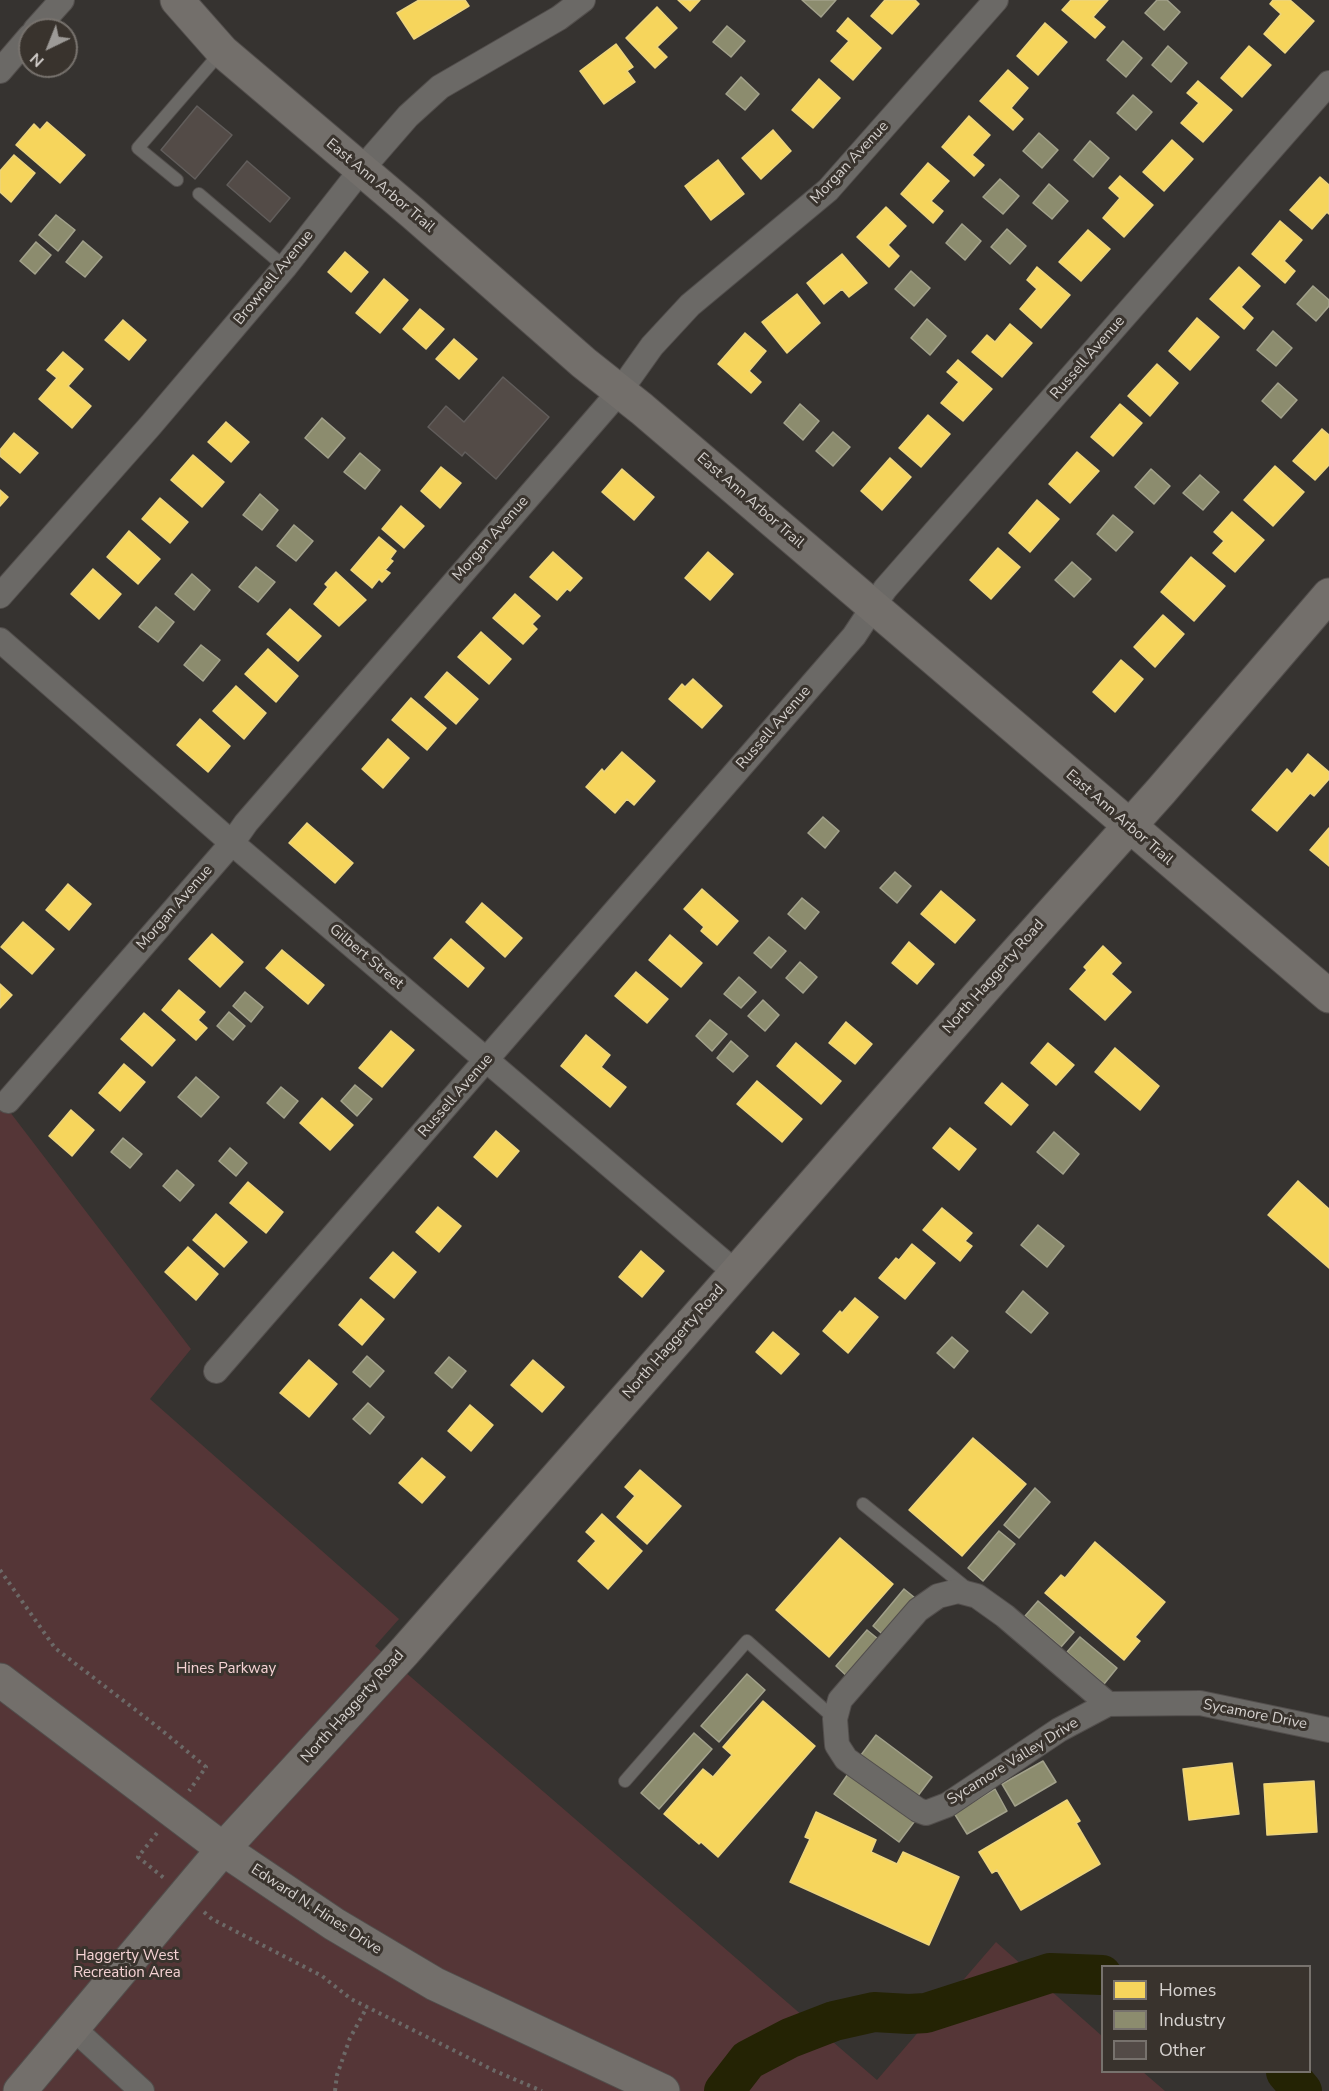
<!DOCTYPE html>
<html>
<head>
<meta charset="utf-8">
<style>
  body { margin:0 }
  #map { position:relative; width:1329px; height:2091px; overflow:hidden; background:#363330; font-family:"Nunito Sans",sans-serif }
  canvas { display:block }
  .legend { position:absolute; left:1101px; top:1965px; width:210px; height:108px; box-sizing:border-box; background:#39332d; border:2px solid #77726d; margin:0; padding:8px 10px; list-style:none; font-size:18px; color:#d5d1ce }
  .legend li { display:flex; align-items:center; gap:12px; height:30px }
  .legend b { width:30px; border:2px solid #77726d }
  .north { position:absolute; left:18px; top:18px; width:60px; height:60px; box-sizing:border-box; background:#39332d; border:2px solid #77726d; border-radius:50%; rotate:223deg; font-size:16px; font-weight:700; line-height:24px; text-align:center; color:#d5d1ce }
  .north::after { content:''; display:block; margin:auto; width:21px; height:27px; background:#9d9a97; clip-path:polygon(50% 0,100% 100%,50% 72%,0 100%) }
</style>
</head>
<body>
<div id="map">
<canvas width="1329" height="2091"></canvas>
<ul class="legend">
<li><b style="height:16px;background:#f6d55c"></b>Homes</li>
<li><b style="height:16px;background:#8c8c6e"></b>Industry</li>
<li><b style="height:16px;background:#534b47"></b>Other</li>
</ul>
<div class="north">N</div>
</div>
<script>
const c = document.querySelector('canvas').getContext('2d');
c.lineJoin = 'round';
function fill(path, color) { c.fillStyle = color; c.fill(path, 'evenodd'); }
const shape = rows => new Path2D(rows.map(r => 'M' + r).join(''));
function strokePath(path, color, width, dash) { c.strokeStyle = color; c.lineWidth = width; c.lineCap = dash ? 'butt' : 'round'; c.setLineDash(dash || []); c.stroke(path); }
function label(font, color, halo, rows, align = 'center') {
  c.font = font + ' "Nunito Sans",sans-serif'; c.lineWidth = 6; c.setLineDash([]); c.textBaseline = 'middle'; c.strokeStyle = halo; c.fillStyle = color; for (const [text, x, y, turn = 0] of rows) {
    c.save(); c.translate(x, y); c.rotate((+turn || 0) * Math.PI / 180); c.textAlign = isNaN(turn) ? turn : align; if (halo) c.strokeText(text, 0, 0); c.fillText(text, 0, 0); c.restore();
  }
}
fill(shape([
  [0,1099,191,1349,150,1399,399,1619,375,1646,877,2080,996,1942,1102,2036,1102,2072,1143,2072,1165,2091,0,2091]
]), '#553637');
const homes = shape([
  [419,0,465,0,469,6,414,39,397,13,419,0],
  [678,0,700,0,690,11,678,0],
  [885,0,915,0,919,4,892,34,871,16,885,0],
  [1071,0,1108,0,1093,17,1105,27,1095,38,1062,10,1071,0],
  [1273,0,1290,0,1314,21,1285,53,1264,34,1281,14,1270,4,1273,0],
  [657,7,677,28,657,47,667,57,655,68,626,38,657,7],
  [848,18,881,48,853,80,831,61,849,41,837,31,848,18],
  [1045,23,1067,42,1038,75,1017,56,1045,23],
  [616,44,633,67,627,71,635,82,604,104,580,71,616,44],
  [1249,46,1271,65,1242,97,1221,78,1249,46],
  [1008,70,1028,88,1011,108,1023,119,1013,130,980,101,1008,70],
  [819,79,840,98,813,128,792,110,819,79],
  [1198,81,1232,110,1203,142,1181,123,1199,103,1187,93,1198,81],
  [969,116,990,135,972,155,984,165,974,176,942,147,969,116],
  [47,122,85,155,60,183,16,145,34,124,40,130,47,122],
  [773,130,791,151,761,179,742,158,773,130],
  [1172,140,1193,159,1164,191,1143,172,1172,140],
  [14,155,35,173,11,202,0,192,0,171,14,155],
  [718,160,744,194,711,220,685,186,718,160],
  [928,163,949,181,931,201,943,211,933,223,901,194,928,163],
  [1120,176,1153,205,1124,237,1103,218,1120,198,1109,188,1120,176],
  [1320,177,1329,185,1329,214,1327,212,1312,229,1290,210,1320,177],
  [886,207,906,226,888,245,899,256,889,267,857,237,886,207],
  [1280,221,1302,240,1284,261,1295,271,1285,283,1252,254,1280,221],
  [1088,230,1110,249,1081,281,1059,262,1088,230],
  [345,252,368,272,351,292,328,272,345,252],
  [842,254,867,283,849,297,842,289,824,304,807,283,842,254],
  [1037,267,1070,295,1041,328,1020,309,1037,289,1027,280,1037,267],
  [1239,267,1260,286,1241,307,1253,318,1244,329,1210,299,1239,267],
  [384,279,408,300,380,333,356,313,384,279],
  [797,294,820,323,787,353,762,322,797,294],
  [420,309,444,329,426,349,403,329,420,309],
  [1197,318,1219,337,1190,370,1169,351,1197,318],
  [123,320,146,340,129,360,105,340,123,320],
  [1010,324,1032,343,1002,377,972,352,987,335,995,342,1010,324],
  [745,333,766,351,749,371,761,382,751,393,718,364,745,333],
  [454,339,477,359,459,379,436,359,454,339],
  [63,352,83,369,68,386,91,406,72,428,39,399,57,378,47,370,63,352],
  [958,360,992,389,963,421,941,403,959,382,947,372,958,360],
  [1157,364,1178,383,1150,416,1128,396,1157,364],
  [1120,404,1142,423,1113,456,1091,437,1120,404],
  [928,415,950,434,921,467,899,448,928,415],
  [226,422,249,442,231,462,208,442,226,422],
  [1322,429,1329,435,1329,465,1315,480,1293,461,1322,429],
  [14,433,38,453,20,473,0,456,0,450,14,433],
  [1077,452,1099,471,1070,503,1049,484,1077,452],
  [193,455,224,482,202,507,171,480,193,455],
  [890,458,911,477,882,510,861,491,890,458],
  [1275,466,1304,492,1273,526,1244,500,1275,466],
  [441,467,461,483,440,508,421,491,441,467],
  [622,469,654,497,634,520,602,492,622,469],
  [0,490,8,497,0,506,0,490],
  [160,498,188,522,170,543,142,519,160,498],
  [1037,500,1059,519,1030,552,1009,533,1037,500],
  [401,506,424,526,404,548,382,529,401,506],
  [1232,512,1264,540,1235,572,1213,553,1224,541,1214,532,1232,512],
  [129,531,160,559,138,584,107,557,129,531],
  [379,537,396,551,390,559,393,561,385,570,390,573,382,582,379,579,372,588,351,570,379,537],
  [998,548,1020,567,991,599,970,580,998,548],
  [553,552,582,578,570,591,567,589,557,600,530,577,553,552],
  [708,552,733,574,710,600,685,578,708,552],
  [1191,557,1225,586,1194,621,1161,592,1191,557],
  [93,569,121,594,99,619,71,594,93,569],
  [336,572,366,600,339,626,314,604,328,587,325,584,336,572],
  [515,594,540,616,532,624,537,629,523,644,493,618,515,594],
  [290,609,321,636,298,661,267,634,290,609],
  [1163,615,1184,634,1155,667,1134,647,1163,615],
  [481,632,511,659,489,684,458,657,481,632],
  [268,649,298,676,276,702,245,674,268,649],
  [1121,660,1143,679,1115,712,1093,692,1121,660],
  [447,672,478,699,456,724,425,697,447,672],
  [693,679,722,706,702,728,669,699,682,684,685,687,693,679],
  [236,686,266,713,244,739,213,711,236,686],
  [411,698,446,728,427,750,392,720,411,698],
  [200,719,230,746,208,772,177,745,200,719],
  [388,739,409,758,383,788,362,769,388,739],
  [622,752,655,781,634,805,627,799,615,813,586,787,602,769,604,772,622,752],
  [1308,754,1329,772,1329,779,1314,796,1310,793,1277,831,1252,810,1287,769,1292,774,1308,754],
  [307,823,353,863,335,883,289,843,307,823],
  [1329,828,1329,866,1310,850,1329,828],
  [68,884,91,904,69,930,46,910,68,884],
  [702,889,738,921,717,945,701,931,704,927,684,909,702,889],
  [941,891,975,920,955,943,921,914,941,891],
  [482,903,522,938,505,957,466,922,482,903],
  [23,922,54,949,32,974,1,947,23,922],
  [212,934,243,962,220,987,189,959,212,934],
  [670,935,702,963,681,987,649,960,670,935],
  [451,939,484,968,468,987,434,958,451,939],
  [909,942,934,964,917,984,892,963,909,942],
  [1103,946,1121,963,1111,974,1131,992,1105,1020,1070,989,1087,970,1084,967,1103,946],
  [282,950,324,985,308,1004,266,968,282,950],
  [636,972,668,999,647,1023,615,996,636,972],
  [0,984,12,995,0,1008,0,984],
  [179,990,205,1012,198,1020,207,1028,196,1040,162,1010,179,990],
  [144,1013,175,1040,152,1066,121,1039,144,1013],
  [846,1022,872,1044,855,1064,829,1043,846,1022],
  [391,1031,414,1050,382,1087,359,1068,391,1031],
  [586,1035,610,1055,601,1067,626,1087,610,1107,561,1066,586,1035],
  [796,1043,841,1081,821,1104,777,1066,796,1043],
  [1048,1043,1074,1065,1056,1085,1031,1063,1048,1043],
  [1115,1048,1159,1086,1140,1110,1095,1072,1115,1048],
  [124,1064,145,1082,120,1111,99,1093,124,1064],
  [757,1081,802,1119,782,1142,737,1104,757,1081],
  [1002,1083,1028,1105,1011,1125,985,1103,1002,1083],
  [322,1098,353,1125,330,1150,300,1123,322,1098],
  [71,1110,94,1130,72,1156,49,1136,71,1110],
  [950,1128,976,1149,959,1170,933,1148,950,1128],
  [496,1131,519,1151,497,1177,474,1157,496,1131],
  [1298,1181,1329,1209,1329,1268,1268,1215,1298,1181],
  [248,1182,283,1212,266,1233,230,1203,248,1182],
  [438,1207,461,1226,439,1252,416,1232,438,1207],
  [942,1208,972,1233,965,1241,972,1246,960,1261,923,1230,942,1208],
  [216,1214,247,1242,224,1267,193,1240,216,1214],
  [912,1244,935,1263,905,1299,879,1278,896,1258,899,1260,912,1244],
  [188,1247,218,1274,196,1300,165,1272,188,1247],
  [641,1251,664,1271,642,1297,619,1277,641,1251],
  [393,1252,416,1272,394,1298,370,1278,393,1252],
  [855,1298,878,1317,848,1353,823,1331,840,1311,842,1313,855,1298],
  [361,1299,384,1319,362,1345,339,1325,361,1299],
  [773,1332,799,1354,781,1374,756,1352,773,1332],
  [309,1360,337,1384,309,1417,280,1393,309,1360],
  [533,1360,564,1387,542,1412,511,1385,533,1360],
  [470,1405,493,1425,471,1451,448,1431,470,1405],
  [973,1438,1026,1484,962,1556,909,1510,973,1438],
  [422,1458,445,1477,422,1503,399,1483,422,1458],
  [640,1470,681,1506,647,1544,617,1517,635,1496,625,1487,640,1470],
  [602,1514,642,1551,608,1589,578,1561,596,1541,586,1532,602,1514],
  [840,1538,893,1584,829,1657,776,1610,840,1538],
  [1095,1542,1165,1602,1135,1637,1140,1641,1124,1660,1045,1593,1061,1575,1065,1578,1095,1542],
  [763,1701,815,1746,718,1857,701,1842,699,1844,664,1814,703,1769,713,1777,732,1755,723,1747,763,1701],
  [1232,1763,1239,1814,1189,1820,1183,1769,1232,1763],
  [1314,1781,1317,1832,1267,1835,1264,1784,1314,1781],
  [1067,1800,1080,1821,1076,1823,1100,1864,1021,1910,997,1870,992,1873,979,1852,1067,1800],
  [816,1812,876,1840,871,1852,897,1864,903,1852,959,1877,929,1945,790,1882,810,1839,805,1837,816,1812]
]);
fill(homes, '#f6d55c');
strokePath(homes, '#ecd47e', 1.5);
const industry = shape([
  [802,0,836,0,821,17,802,0],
  [1157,0,1167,0,1180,12,1164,30,1145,13,1157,0],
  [727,26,745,41,731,57,713,42,727,26],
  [1123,41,1142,58,1126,77,1107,60,1123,41],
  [1168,46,1187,63,1171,82,1152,65,1168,46],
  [741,77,759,94,745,110,726,94,741,77],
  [1133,95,1152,112,1136,130,1117,113,1133,95],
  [1039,133,1058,150,1042,168,1023,151,1039,133],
  [1090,141,1109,158,1093,177,1074,160,1090,141],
  [1000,179,1019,196,1003,214,983,197,1000,179],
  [1049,184,1068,201,1052,219,1033,203,1049,184],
  [56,215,75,230,58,251,39,235,56,215],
  [962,224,981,241,965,260,946,243,962,224],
  [1007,229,1026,246,1010,264,991,247,1007,229],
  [83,241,102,257,85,277,66,262,83,241],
  [36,242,51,255,35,274,20,261,36,242],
  [911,271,930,288,914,306,895,289,911,271],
  [1313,286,1329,300,1329,306,1316,321,1297,304,1313,286],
  [927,319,946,336,930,355,911,338,927,319],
  [1273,331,1292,348,1276,366,1257,350,1273,331],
  [1278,383,1297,400,1281,418,1262,401,1278,383],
  [800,404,819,421,803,440,784,423,800,404],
  [322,418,345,438,328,458,305,438,322,418],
  [833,432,850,447,833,466,816,451,833,432],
  [360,453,380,470,365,489,344,472,360,453],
  [1151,469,1170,486,1154,504,1135,487,1151,469],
  [1200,475,1219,492,1203,510,1183,493,1200,475],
  [260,494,278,510,262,530,243,515,260,494],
  [1113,515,1133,532,1116,551,1097,534,1113,515],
  [294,525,313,541,296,561,277,546,294,525],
  [1072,562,1091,579,1074,597,1055,580,1072,562],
  [256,567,275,582,258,602,239,587,256,567],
  [192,574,210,590,194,610,175,594,192,574],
  [156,607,174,622,158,642,139,627,156,607],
  [201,645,220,660,203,681,184,665,201,645],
  [823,817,839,831,825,848,808,833,823,817],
  [895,872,911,886,897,903,880,888,895,872],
  [802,898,819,912,805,929,788,914,802,898],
  [769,937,786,951,771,968,754,953,769,937],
  [800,962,817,977,803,993,786,978,800,962],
  [739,977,756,992,741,1008,724,994,739,977],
  [245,992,263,1007,251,1022,233,1006,245,992],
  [763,1000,779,1015,765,1031,748,1016,763,1000],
  [229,1012,245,1026,233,1040,217,1026,229,1012],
  [710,1020,727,1034,712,1051,696,1036,710,1020],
  [731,1041,748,1056,733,1072,717,1058,731,1041],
  [196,1077,219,1097,201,1117,178,1097,196,1077],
  [355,1085,372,1099,357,1116,341,1101,355,1085],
  [281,1087,298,1101,284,1118,267,1103,281,1087],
  [1054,1132,1079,1154,1063,1174,1037,1152,1054,1132],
  [123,1138,142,1154,130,1168,111,1152,123,1138],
  [230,1148,247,1163,236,1176,219,1161,230,1148],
  [177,1170,194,1185,180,1201,163,1186,177,1170],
  [1038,1225,1064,1246,1047,1267,1021,1245,1038,1225],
  [1023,1291,1048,1313,1031,1333,1006,1312,1023,1291],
  [952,1337,968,1351,954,1368,937,1353,952,1337],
  [367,1356,384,1371,370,1387,353,1372,367,1356],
  [449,1357,466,1371,452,1388,435,1373,449,1357],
  [368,1403,384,1417,370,1434,353,1419,368,1403],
  [1035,1488,1050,1502,1019,1538,1004,1525,1035,1488],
  [999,1531,1015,1544,983,1581,968,1568,999,1531],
  [904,1589,920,1602,888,1639,873,1626,904,1589],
  [1038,1601,1074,1632,1061,1647,1025,1616,1038,1601],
  [867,1630,883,1643,851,1680,836,1666,867,1630],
  [1080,1637,1117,1668,1104,1684,1067,1652,1080,1637],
  [747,1674,765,1690,719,1742,701,1726,747,1674],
  [694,1733,712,1749,659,1809,641,1793,694,1733],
  [876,1735,932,1777,917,1797,861,1755,876,1735],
  [1043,1761,1056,1782,1015,1806,1002,1784,1043,1761],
  [848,1774,914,1822,899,1842,834,1794,848,1774],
  [995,1789,1007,1811,967,1834,954,1813,995,1789]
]);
fill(industry, '#8c8c6e');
strokePath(industry, '#a2a18b', 1.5);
strokePath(shape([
  [1286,2072,1302,2091],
  [724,2091,748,2060,790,2038,834,2021,874,2012,909,2014,926,2013,1050,1973,1102,1975]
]), '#242304', 40);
const building = shape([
  [197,106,232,135,195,179,161,150,197,106],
  [247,161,290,198,270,222,227,185,247,161],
  [503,377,549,417,496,479,465,452,462,456,428,427,446,406,464,422,503,377]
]);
fill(building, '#534b47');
strokePath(building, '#615d5b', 1.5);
const lane = shape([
  [177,180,138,148,221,52],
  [199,194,285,267],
  [863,1504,969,1590],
  [625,1781,747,1641,835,1719]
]);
const street = shape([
  [35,30,62,0],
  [0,71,30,36],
  [0,596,150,426,285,267,361,170,408,116,440,87,559,18,583,0],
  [0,640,232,843,735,1272],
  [8,1101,232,843,246,823,620,391,652,346,690,305,828,190,996,0],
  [216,1371,854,636,885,589,1329,83],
  [1108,1704,1005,1616,977,1596,958,1591,938,1596,918,1610,840,1700,835,1719,837,1745,846,1759,918,1810,926,1813,947,1805,1059,1730,1108,1704,1200,1703,1329,1730],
  [73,2028,142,2091]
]);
const secondary = shape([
  [177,0,222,51,414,214,584,363,642,409,1329,996],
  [0,1680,223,1849,334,1924,435,1984,663,2091],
  [20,2091,223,1849,405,1651,991,981,1161,791,1329,595]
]);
strokePath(lane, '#524e4c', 14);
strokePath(street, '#524e4c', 26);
strokePath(secondary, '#524e4c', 35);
strokePath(shape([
  [0,1570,55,1648,159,1728,206,1767,189,1791],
  [157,1833,138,1857,164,1878],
  [204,1912,212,1919,322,1976,351,1999,495,2071,542,2091],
  [335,2091,337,2075,350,2038,367,2007]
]), '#6c6967', 4, [3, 4.5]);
strokePath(lane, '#6b6966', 12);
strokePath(street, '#6b6966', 24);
strokePath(secondary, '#736f6b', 33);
label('15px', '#d5d1ce', '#39332d', [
  ["Morgan Avenue",850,163,-47],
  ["East Ann Arbor Trail",380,186,40],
  ["Brownell Avenue",274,278,-51],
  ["Russell Avenue",1088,358,-49],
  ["East Ann Arbor Trail",750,501,41],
  ["Morgan Avenue",491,539,-49],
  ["Russell Avenue",774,728,-49],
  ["East Ann Arbor Trail",1119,818,41],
  ["Morgan Avenue",175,908,-49],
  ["Gilbert Street",366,957,40],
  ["North Haggerty Road",994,977,-49],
  ["Russell Avenue",456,1096,-49],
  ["North Haggerty Road",674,1342,-49],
  ["North Haggerty Road",353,1707,-48],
  ["Sycamore Drive",1255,1715,11],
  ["Sycamore Valley Drive",1013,1762,-32],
  ["Edward N. Hines Drive",316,1910,33]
]);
label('15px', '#f5d3d4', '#39332d', [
  ["Hines Parkway",226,1669],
  ["Haggerty West",127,1956],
  ["Recreation Area",127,1973]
]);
</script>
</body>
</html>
